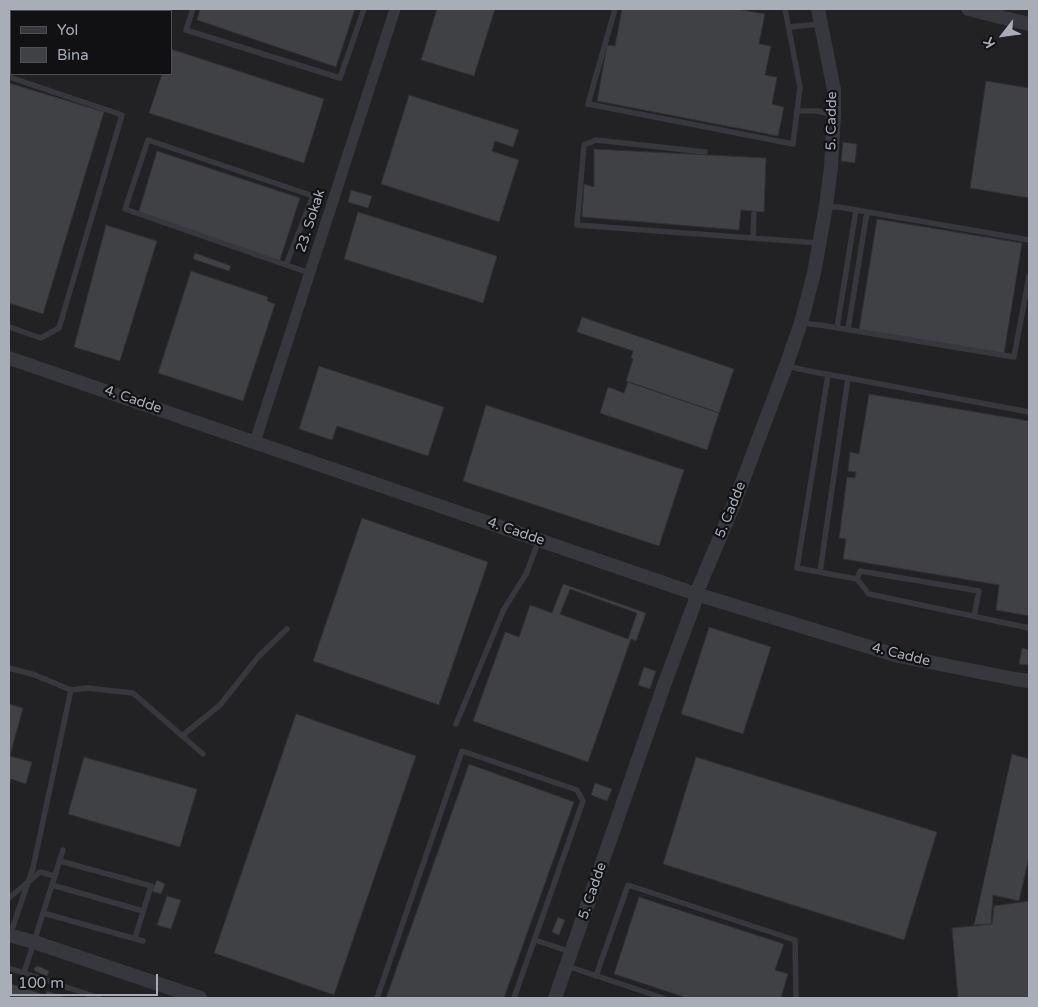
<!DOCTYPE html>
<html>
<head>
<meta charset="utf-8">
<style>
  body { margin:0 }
  #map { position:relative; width:1038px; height:1007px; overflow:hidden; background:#161618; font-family:"Varela Round",sans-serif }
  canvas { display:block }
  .frame { position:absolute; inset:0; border:10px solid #a8adb8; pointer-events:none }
  .legend { position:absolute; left:10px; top:10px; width:162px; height:65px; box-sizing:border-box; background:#111113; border:1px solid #4d4f55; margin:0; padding:6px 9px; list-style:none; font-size:15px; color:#a8adb8 }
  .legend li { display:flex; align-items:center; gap:10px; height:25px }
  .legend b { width:25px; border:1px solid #4d4f55 }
  .north { position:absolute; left:978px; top:10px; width:50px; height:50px; -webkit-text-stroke:4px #111113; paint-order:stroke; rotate:240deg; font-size:14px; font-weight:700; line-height:20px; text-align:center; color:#a8adb8 }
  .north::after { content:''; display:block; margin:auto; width:18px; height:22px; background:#a8adb8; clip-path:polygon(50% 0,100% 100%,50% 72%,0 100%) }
  .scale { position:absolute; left:10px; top:974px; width:148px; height:22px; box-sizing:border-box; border:2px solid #a8adb8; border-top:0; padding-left:6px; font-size:15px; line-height:18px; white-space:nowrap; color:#a8adb8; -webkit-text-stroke:4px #111113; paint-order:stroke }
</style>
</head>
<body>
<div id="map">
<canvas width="1038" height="1007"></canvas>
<div class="frame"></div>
<ul class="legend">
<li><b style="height:6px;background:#37383d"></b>Yol</li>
<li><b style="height:14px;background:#404145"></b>Bina</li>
</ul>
<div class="north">K</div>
<div class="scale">100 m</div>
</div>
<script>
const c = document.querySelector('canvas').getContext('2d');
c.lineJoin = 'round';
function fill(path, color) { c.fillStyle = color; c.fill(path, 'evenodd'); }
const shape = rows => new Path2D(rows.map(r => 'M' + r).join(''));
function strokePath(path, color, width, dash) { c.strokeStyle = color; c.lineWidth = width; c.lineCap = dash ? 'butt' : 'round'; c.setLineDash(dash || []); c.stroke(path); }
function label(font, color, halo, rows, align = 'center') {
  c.font = font + ' "Varela Round",sans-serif'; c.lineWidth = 4.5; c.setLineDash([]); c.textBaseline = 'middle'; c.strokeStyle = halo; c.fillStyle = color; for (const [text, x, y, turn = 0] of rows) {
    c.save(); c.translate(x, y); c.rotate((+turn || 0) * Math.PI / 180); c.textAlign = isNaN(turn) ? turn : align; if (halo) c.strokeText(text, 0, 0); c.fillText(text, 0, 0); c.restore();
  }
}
fill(shape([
  [9,9,1029,9,1029,998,9,998],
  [11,11,171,11,171,74,11,74]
]), '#222225');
const building = shape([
  [9,9,105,9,105,11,11,11,11,45,9,45,9,9],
  [200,9,355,9,336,67,197,20,200,9],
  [437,9,495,9,474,76,421,60,437,9],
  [622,9,737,9,765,14,759,44,771,46,765,75,777,77,772,104,784,107,778,136,597,101,607,45,615,46,622,9],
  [171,49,324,99,304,163,149,113,162,74,171,74,171,49],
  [986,81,1029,88,1029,198,970,188,986,81],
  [9,83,104,112,43,314,9,303,9,83],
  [409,95,519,130,513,147,495,141,492,151,519,160,499,222,381,184,409,95],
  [843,142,857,144,855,163,841,161,843,142],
  [594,149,766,158,764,212,741,210,739,230,582,217,584,184,594,187,594,149],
  [157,151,300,198,279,263,138,214,157,151],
  [351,190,372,196,368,208,348,202,351,190],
  [358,212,497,256,483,303,344,259,358,212],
  [877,219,1022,243,1004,354,859,330,877,219],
  [106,225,157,241,120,361,74,347,106,225],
  [195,253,231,266,229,271,193,259,195,253],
  [191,271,268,297,267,301,275,304,243,401,158,373,191,271],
  [582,317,734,369,719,413,626,381,633,359,631,358,633,351,577,332,582,317],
  [319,366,444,407,428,456,337,426,332,440,299,429,319,366],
  [628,382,719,413,707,450,600,413,608,387,624,393,628,382],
  [869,394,1029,421,1029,616,996,610,999,585,843,559,846,539,839,538,847,477,855,478,856,472,848,471,850,452,859,454,869,394],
  [486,405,684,470,659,546,463,481,486,405],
  [362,518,488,562,439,705,313,661,362,518],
  [563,584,646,613,636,641,631,639,588,762,473,721,505,632,519,637,530,605,552,613,563,584],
  [570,589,637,613,628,639,560,614,570,589],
  [709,627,771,647,743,734,681,714,709,627],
  [1022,648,1029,650,1029,665,1019,664,1022,648],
  [644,667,656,671,650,689,638,685,644,667],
  [9,704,23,708,10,756,32,762,26,784,11,779,9,786,9,704],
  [296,714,416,756,334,995,214,953,296,714],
  [1012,754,1029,759,1029,857,1019,901,993,895,991,924,974,925,1012,754],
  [84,757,197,789,180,847,68,814,84,757],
  [696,757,937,832,904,940,663,864,696,757],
  [469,764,574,802,504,998,386,998,469,764],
  [595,783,612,789,607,801,591,795,595,783],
  [157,880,165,884,161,894,152,891,157,880],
  [167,896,181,900,171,929,157,925,167,896],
  [639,897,784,944,775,970,788,974,781,998,687,998,614,974,639,897],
  [1029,901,1029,998,958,998,952,928,992,924,994,906,1029,901],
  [558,917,565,920,559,935,552,932,558,917],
  [38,966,49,971,47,976,35,971,34,968,38,966],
  [9,978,12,980,11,984,45,995,44,998,9,998,9,978],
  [47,991,68,998,44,998,47,991]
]);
fill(building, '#404145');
strokePath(building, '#303034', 1);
strokePath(shape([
  [193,9,186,30,340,78,364,9],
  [615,9,588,104,793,144,800,87,785,9],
  [789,27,820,24],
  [9,77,122,115,59,328,41,338,9,327],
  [797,111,818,111,834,115],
  [705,152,596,140,584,145,577,225,819,243],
  [827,207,839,207,1029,240],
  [753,238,754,214],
  [286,265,125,209,148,140,313,196,286,265,310,273],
  [801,323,820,325,1014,357,1029,276],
  [837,328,856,210],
  [848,329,867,212],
  [786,366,814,372,848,378,1029,412],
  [828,375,797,568,857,579,869,594,1029,628],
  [820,572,848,378],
  [857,579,860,571,979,591,974,616],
  [9,668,35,675,71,690,33,868,10,935],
  [71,690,87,688,133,693,203,754],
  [456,724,504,609,526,574,539,540],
  [182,736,220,705,259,656,287,629],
  [60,861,151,886,135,938],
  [52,885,143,911],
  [9,898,40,872,55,876],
  [43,913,143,941],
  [535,940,571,952],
  [567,966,663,998],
  [9,968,99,998],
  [24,973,63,850],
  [596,976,628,885,795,940,796,998],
  [377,998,462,751,577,790,583,801,514,998]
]), '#37383d', 5.5);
strokePath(shape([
  [255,442,395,9]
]), '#37383d', 11);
strokePath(shape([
  [968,9,1029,24],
  [9,358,696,594,899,656,1015,679,1029,681],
  [9,935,34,942,200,998],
  [555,998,664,685,695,602,696,594,734,504,786,366,801,323,814,273,826,206,831,167,834,115,834,90,818,9]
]), '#37383d', 14);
label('14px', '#a8adb8', '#111113', [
  ["5. Cadde",832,121,-89],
  ["23. Sokak",311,221,-72],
  ["4. Cadde",133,400,19],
  ["5. Cadde",731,510,-68],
  ["4. Cadde",516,532,19],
  ["4. Cadde",901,655,14],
  ["5. Cadde",593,891,-71]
]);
</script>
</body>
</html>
